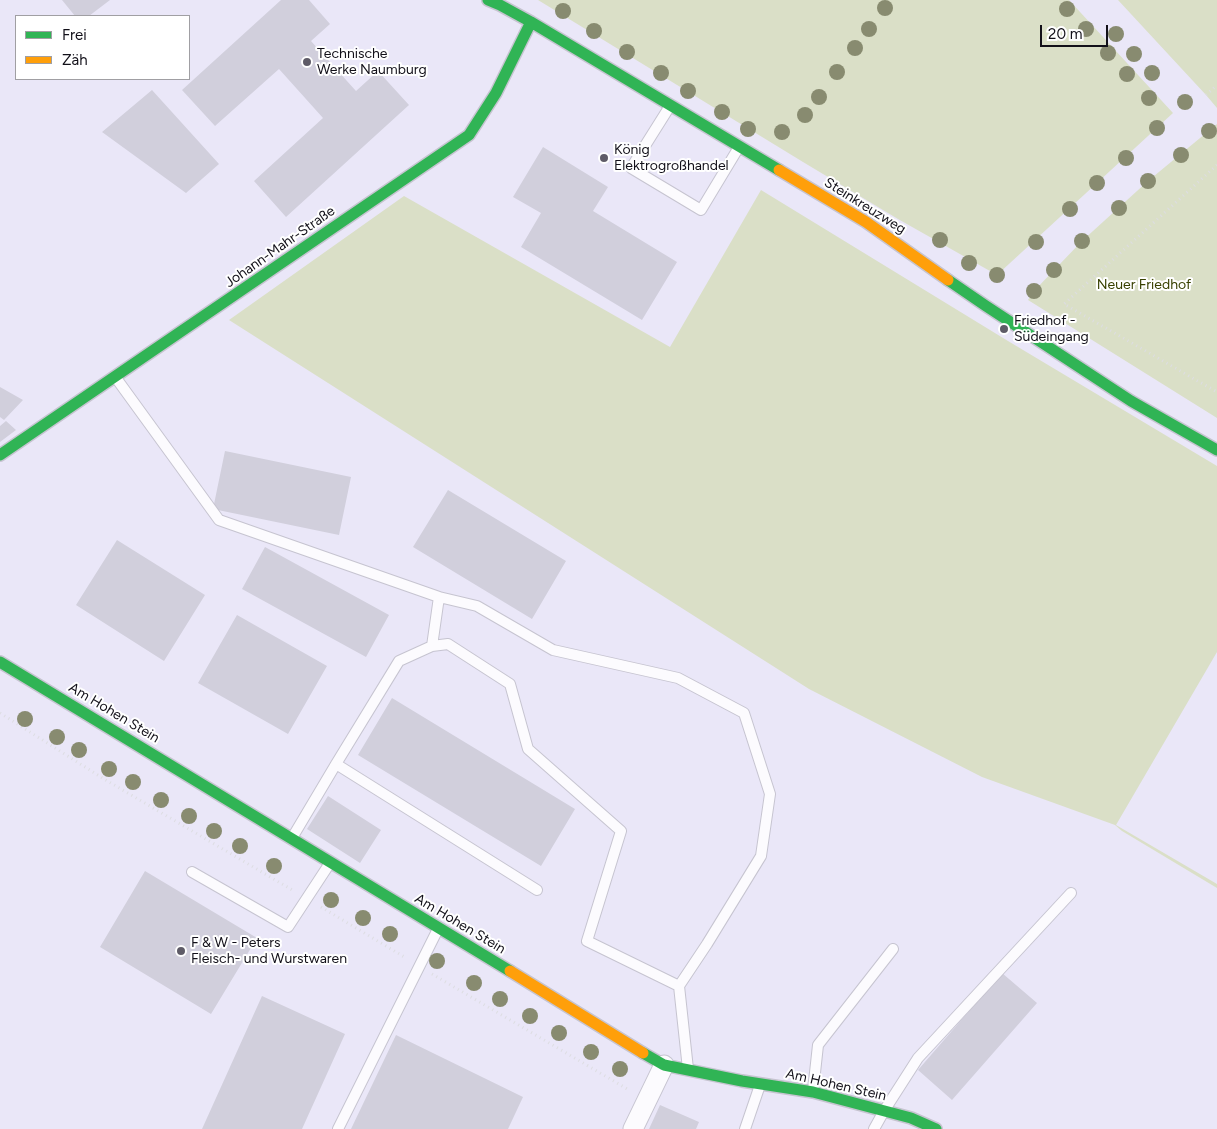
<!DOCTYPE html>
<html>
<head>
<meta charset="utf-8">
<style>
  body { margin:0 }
  #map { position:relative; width:1217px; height:1129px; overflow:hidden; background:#eae7f8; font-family:Figtree,sans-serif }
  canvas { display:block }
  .legend { position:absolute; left:15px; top:15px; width:175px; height:65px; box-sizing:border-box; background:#fff; border:1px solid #a09fa3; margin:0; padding:6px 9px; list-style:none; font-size:15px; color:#121019 }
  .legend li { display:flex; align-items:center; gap:10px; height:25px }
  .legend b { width:25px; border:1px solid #a09fa3 }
  .scale { position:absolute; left:1040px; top:25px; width:68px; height:22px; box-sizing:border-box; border:2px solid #121019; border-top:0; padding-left:6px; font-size:15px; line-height:18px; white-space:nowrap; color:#121019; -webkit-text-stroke:4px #fff; paint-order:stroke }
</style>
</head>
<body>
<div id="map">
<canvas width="1217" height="1129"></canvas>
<ul class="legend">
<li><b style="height:6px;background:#30b455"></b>Frei</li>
<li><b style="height:6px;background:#ff9f0a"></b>Zäh</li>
</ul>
<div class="scale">20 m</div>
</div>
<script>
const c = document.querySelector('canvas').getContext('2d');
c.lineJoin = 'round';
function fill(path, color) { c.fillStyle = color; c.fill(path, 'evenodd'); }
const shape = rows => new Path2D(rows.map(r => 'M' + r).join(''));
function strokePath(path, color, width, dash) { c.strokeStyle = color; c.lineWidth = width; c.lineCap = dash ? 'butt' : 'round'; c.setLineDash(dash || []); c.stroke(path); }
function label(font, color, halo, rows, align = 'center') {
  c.font = font + ' Figtree,sans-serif'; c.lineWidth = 4; c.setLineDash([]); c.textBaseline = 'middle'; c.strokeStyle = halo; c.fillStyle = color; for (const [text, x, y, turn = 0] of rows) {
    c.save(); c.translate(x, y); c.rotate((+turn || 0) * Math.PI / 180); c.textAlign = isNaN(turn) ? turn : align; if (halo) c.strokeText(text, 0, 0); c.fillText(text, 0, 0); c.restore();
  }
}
fill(shape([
  [538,0,1069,0,1173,113,997,275,898,219,803,162],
  [1118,0,1217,0,1217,108,1206,95],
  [1217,124,1217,418,1028,300,1034,291,1082,241,1148,181],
  [761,190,1008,341,1217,466,1217,652,1116,825,1217,884,1217,888,1122,831,1115,825,982,777,809,689,229,320,404,196,670,347]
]), '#dadfc7');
fill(shape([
  [62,0,110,0,89,16,75,16],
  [281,0,309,0,330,24,311,41,356,91,378,71,409,105,286,217,254,181,323,118,279,69,215,126,182,90],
  [152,90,219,164,186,193,102,132],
  [543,147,608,187,593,211,677,262,642,320,521,247,541,213,513,197],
  [0,387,23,400,4,420,0,417],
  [6,421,16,430,0,442,0,426],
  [225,451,351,477,339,535,213,509],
  [448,490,566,561,532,619,413,547],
  [117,540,205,595,164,661,76,605],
  [265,547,389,615,366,657,242,589],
  [237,615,327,666,288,734,198,683],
  [392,698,575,809,541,866,358,755],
  [328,796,381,830,360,863,307,829],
  [145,871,257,938,211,1014,100,947],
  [1002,973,1037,1003,952,1100,918,1070],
  [262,996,345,1034,302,1129,202,1129],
  [396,1035,523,1097,508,1129,351,1129],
  [660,1105,699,1122,696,1129,649,1129]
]), '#d1cfdc');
const lane = shape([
  [670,106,631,168,701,210,739,147],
  [116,378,219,520,439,597],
  [432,646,439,597,477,606,553,650,678,678,744,713,770,794,761,856,707,944,679,986,688,1069],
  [336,764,537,890],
  [292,838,336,764,399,661,432,646,448,644,510,684,528,749,621,831,587,941,679,986],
  [192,872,288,927,330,863],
  [813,1091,818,1045,893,949],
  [338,1129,438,929],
  [745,1129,760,1085],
  [874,1129,884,1111,918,1058,1071,893]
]);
const street = shape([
  [633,1129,664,1065]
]);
const fast = shape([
  [488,0,500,5,531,22,779,170],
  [948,280,986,306,1131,401,1217,450],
  [0,455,469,135,496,93,531,22],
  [0,662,510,971],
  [643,1053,664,1065,742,1081,813,1092,911,1118,936,1129]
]);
const slow = shape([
  [779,170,866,222,948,280],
  [510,971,643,1053]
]);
strokePath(lane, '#c6c4d0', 12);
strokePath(street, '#c6c4d0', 21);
strokePath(fast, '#c6c4d0', 14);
strokePath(slow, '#c6c4d0', 14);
strokePath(shape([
  [1206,95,1217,85],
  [1217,165,1064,304,1217,392],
  [0,713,104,779,294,891],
  [321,907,406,958],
  [432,974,629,1090]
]), '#dddde2', 3, [1, 4]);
strokePath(lane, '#fcfbfe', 10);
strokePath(street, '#fcfbfe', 19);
strokePath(fast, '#30b455', 11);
strokePath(slow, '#ff9f0a', 11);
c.fillStyle = '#888b70';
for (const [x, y] of [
  [885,8],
  [1067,9],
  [563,11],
  [869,29],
  [1086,29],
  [594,31],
  [1116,34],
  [855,48],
  [627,52],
  [1108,53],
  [1134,54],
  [837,72],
  [661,73],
  [1152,73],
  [1127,74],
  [688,91],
  [819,97],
  [1149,98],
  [1185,102],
  [722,112],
  [805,115],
  [1157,128],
  [748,129],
  [1209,131],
  [782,132],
  [1181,155],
  [1126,158],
  [1148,181],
  [1097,183],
  [1119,208],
  [1070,209],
  [940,240],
  [1082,241],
  [1036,242],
  [969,263],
  [1054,270],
  [997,275],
  [1034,291],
  [25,719],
  [57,737],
  [79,750],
  [109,769],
  [133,782],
  [161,800],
  [189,816],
  [214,831],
  [240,846],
  [274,866],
  [331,900],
  [363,918],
  [390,934],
  [437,961],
  [474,983],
  [500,999],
  [530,1016],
  [559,1033],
  [591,1052],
  [620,1069]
]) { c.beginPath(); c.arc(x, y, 8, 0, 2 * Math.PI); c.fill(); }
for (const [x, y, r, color] of [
  [307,62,5,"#5e5b67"],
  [604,158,5,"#5e5b67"],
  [1004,329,5,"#5e5b67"],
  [181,951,5,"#5e5b67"]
]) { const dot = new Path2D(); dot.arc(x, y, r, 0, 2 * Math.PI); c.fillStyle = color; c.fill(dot); strokePath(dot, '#fff', 2); }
label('14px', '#121019', '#fff', [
  ["Technische",317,54],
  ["Werke Naumburg",317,70],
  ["König",614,150],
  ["Elektrogroßhandel",614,166],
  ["Friedhof -",1014,321],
  ["Südeingang",1014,337],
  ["F & W - Peters",191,943],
  ["Fleisch- und Wurstwaren",191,959]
], 'left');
label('14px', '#121019', '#fff', [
  ["Steinkreuzweg",865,206,32],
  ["Johann-Mahr-Straße",280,247,-35],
  ["Am Hohen Stein",114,713,31],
  ["Am Hohen Stein",460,924,31],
  ["Am Hohen Stein",836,1085,13]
]);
label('14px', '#384000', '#fff', [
  ["Neuer Friedhof",1144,285]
]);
</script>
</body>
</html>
